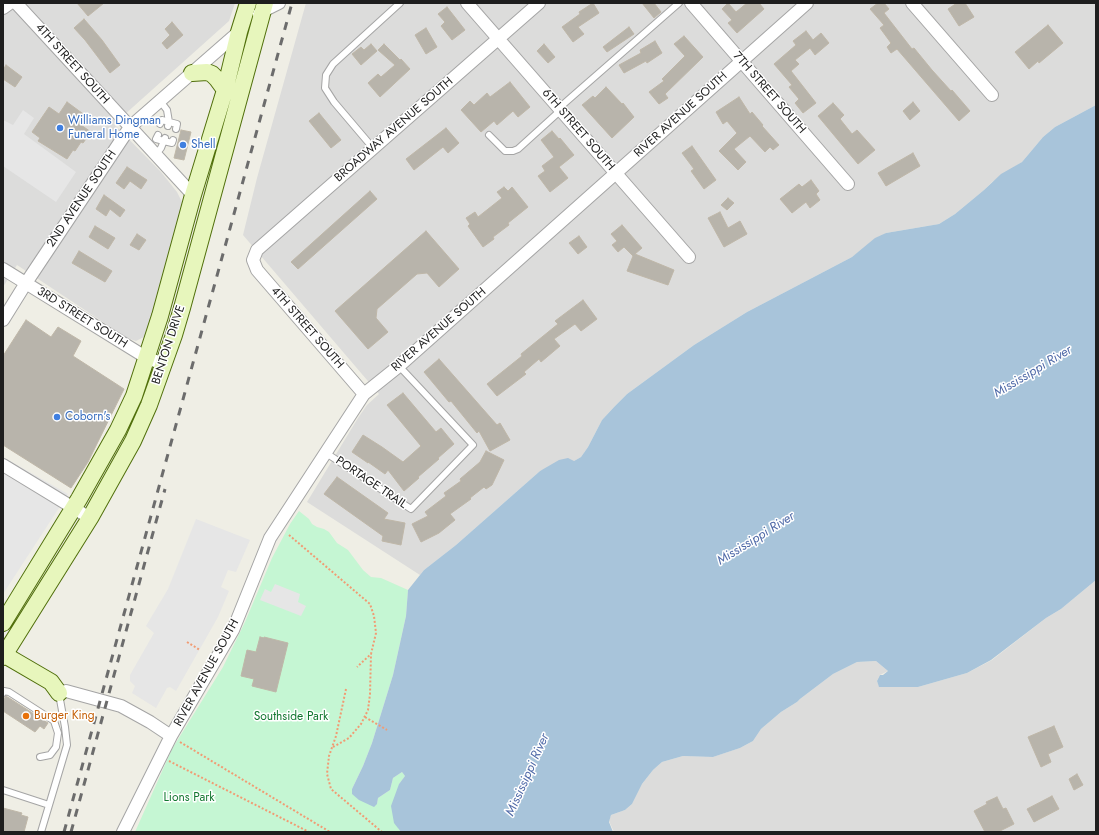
<!DOCTYPE html>
<html>
<head>
<meta charset="utf-8">
<style>
  body { margin:0 }
  #map { position:relative; width:1099px; height:835px; overflow:hidden; background:#efeee5; font-family:Jost,sans-serif }
  canvas { display:block }
  .frame { position:absolute; inset:0; border:4px solid #1e1e1e; pointer-events:none }
</style>
</head>
<body>
<div id="map">
<canvas width="1099" height="835"></canvas>
<div class="frame"></div>
</div>
<script>
const c = document.querySelector('canvas').getContext('2d');
c.lineJoin = 'round';
function fill(path, color) { c.fillStyle = color; c.fill(path, 'evenodd'); }
const shape = rows => new Path2D(rows.map(r => 'M' + r).join(''));
function strokePath(path, color, width, dash) { c.strokeStyle = color; c.lineWidth = width; c.lineCap = dash ? 'butt' : 'round'; c.setLineDash(dash || []); c.stroke(path); }
function label(font, color, halo, rows, align = 'center') {
  c.font = font + ' Jost,sans-serif'; c.lineWidth = 3; c.setLineDash([]); c.textBaseline = 'middle'; c.strokeStyle = halo; c.fillStyle = color; for (const [text, x, y, turn = 0] of rows) {
    c.save(); c.translate(x, y); c.rotate((+turn || 0) * Math.PI / 180); c.textAlign = isNaN(turn) ? turn : align; if (halo) c.strokeText(text, 0, 0); c.fillText(text, 0, 0); c.restore();
  }
}
fill(shape([
  [3,3,235,3,229,21,114,124,161,172,177,192,183,204,150,329,144,337,136,341,127,338,17,265,3,287],
  [306,3,1096,3,1096,105,1055,127,1043,137,1022,162,992,182,984,190,955,214,939,224,886,233,852,257,747,312,694,345,627,394,615,406,602,420,588,447,581,457,574,461,540,471,456,545,424,570,420,575,307,502,358,418,367,405,379,394,243,235,257,178],
  [1096,580,1096,832,614,832,609,821,611,815,625,810,632,804,642,784,653,770,662,762,683,756,713,757,740,748,753,741,761,729,781,712,797,702,800,699,833,674,857,662,876,661,888,671,880,675,877,681,879,686,918,687,967,673,992,660,1046,618,1061,609]
]), '#dcdcdb');
fill(shape([
  [299,511,309,519,312,524,317,527,324,529,329,532,337,543,348,550,363,570,371,577,381,578,408,590,406,616,393,675,372,743,363,766,352,789,352,794,377,804,378,798,390,790,393,778,402,772,405,776,399,784,398,828,401,832,135,832,172,749,223,667,245,622,272,558,290,524]
]), '#c5f6d3');
fill(shape([
  [23,110,34,118,24,134,76,172,56,202,3,166,3,120,13,125],
  [3,457,68,494,3,594],
  [196,519,250,540,236,572,228,570,221,587,229,591,218,617,176,691,170,687,167,688,156,708,132,693,135,686,130,681,130,675,154,633,146,626,168,589],
  [275,584,300,594,298,602,306,606,301,616,260,600,265,589,271,592]
]), '#e6e6e6');
fill(shape([
  [1096,105,1096,580,1061,609,1046,618,991,660,967,673,918,687,879,687,877,681,880,675,883,675,888,671,876,661,857,662,833,674,800,699,797,702,781,712,761,729,753,741,740,748,713,757,683,756,662,762,653,770,642,784,632,804,625,810,611,815,609,822,613,832,401,832,394,823,391,806,399,784,405,776,402,772,393,778,390,790,378,798,377,804,374,807,359,800,352,794,352,789,363,766,372,743,393,675,406,616,408,590,424,570,456,545,540,471,559,460,568,458,574,461,581,457,588,447,602,420,615,406,627,394,694,345,747,312,852,257,875,238,886,233,939,224,955,214,984,190,1001,174,1022,162,1043,137,1055,127]
]), '#a8c4da');
const building = shape([
  [77,3,104,3,88,16,77,3],
  [593,3,599,13,578,27,584,34,573,42,562,27,580,14,579,12,593,3],
  [642,3,654,3,661,12,654,18,642,3],
  [728,3,736,12,747,3,759,3,764,9,737,33,728,23,732,20,722,9,728,3],
  [878,3,884,3,889,9,884,13,912,49,914,48,932,70,951,91,952,90,970,111,959,121,897,49,891,53,887,47,891,43,880,28,884,25,870,9,878,3],
  [957,3,965,3,974,17,959,26,948,9,957,3],
  [447,7,465,30,452,40,441,26,445,22,438,14,447,7],
  [84,19,102,40,120,65,110,73,85,40,74,28,84,19],
  [172,22,183,35,167,49,162,43,170,35,165,29,172,22],
  [1048,25,1063,43,1039,63,1038,61,1029,69,1015,52,1048,25],
  [629,27,634,34,607,52,603,47,629,27],
  [426,28,437,47,426,54,415,35,426,28],
  [806,31,813,40,821,33,829,43,815,55,810,48,795,60,799,64,791,71,816,103,803,113,795,103,799,99,789,87,792,85,774,64,796,45,793,41,806,31],
  [684,36,703,57,665,94,668,98,659,104,649,92,664,81,662,79,685,56,674,44,684,36],
  [655,41,662,53,647,63,646,61,624,73,619,65,641,53,640,50,655,41],
  [371,44,377,51,361,65,352,54,361,47,364,50,371,44],
  [384,44,400,60,401,59,410,69,380,97,368,83,378,74,381,77,395,65,378,50,384,44],
  [544,44,555,57,548,63,537,51,544,44],
  [6,65,22,77,15,87,3,79,3,70,6,65],
  [510,82,530,107,518,117,513,111,497,125,494,121,481,132,461,110,470,101,474,105,487,93,490,97,510,82],
  [606,87,622,104,623,103,634,117,612,138,582,105,593,96,595,98,606,87],
  [739,97,750,114,752,112,763,125,762,126,779,145,773,150,770,147,765,152,750,136,734,149,746,162,738,170,719,151,737,133,727,121,723,124,716,112,739,97],
  [67,102,86,116,81,125,91,132,83,143,81,142,75,151,73,150,67,159,38,141,40,138,32,132,49,107,59,114,67,102],
  [913,102,920,111,910,120,903,111,913,102],
  [833,103,844,115,840,119,852,134,857,130,875,150,858,164,818,116,833,103],
  [319,113,341,140,331,148,309,121,319,113],
  [446,128,459,143,448,153,443,147,414,170,406,159,446,128],
  [181,130,191,132,184,160,174,158,181,130],
  [552,131,559,139,560,138,574,155,559,167,568,178,550,192,538,176,545,171,542,166,554,157,541,140,552,131],
  [692,146,716,180,704,189,691,171,694,169,682,153,692,146],
  [913,153,920,166,886,186,878,173,913,153],
  [127,167,147,180,141,189,130,181,124,189,116,183,127,167],
  [811,180,819,191,816,194,820,200,810,208,806,202,792,213,780,199,799,184,802,187,811,180],
  [504,187,508,191,512,187,528,207,508,223,509,225,493,237,494,239,483,247,468,226,470,224,466,218,475,212,478,217,502,198,497,192,504,187],
  [370,191,377,199,298,269,291,262,370,191],
  [104,195,125,210,120,217,110,209,106,216,96,209,104,195],
  [728,198,734,203,727,210,721,205,728,198],
  [720,212,728,228,740,221,747,234,724,247,708,218,720,212],
  [622,225,642,248,635,254,674,270,668,285,627,271,633,256,624,247,618,252,612,245,617,241,611,234,622,225],
  [95,226,115,238,108,249,89,237,95,226],
  [426,231,459,269,439,287,427,273,417,274,377,309,376,318,388,332,368,349,335,311,426,231],
  [137,234,146,240,139,250,130,245,137,234],
  [579,236,587,247,578,254,569,243,579,236],
  [79,251,112,271,105,282,72,263,79,251],
  [583,300,597,319,581,331,575,324,554,339,560,346,541,362,539,359,524,372,526,374,497,396,487,384,522,356,521,354,558,324,555,321,583,300],
  [26,320,51,337,58,327,81,341,73,356,124,389,88,462,71,488,3,445,3,356,26,320],
  [439,359,497,425,500,423,510,440,490,451,479,431,477,433,451,401,449,402,424,372,439,359],
  [403,393,436,432,441,428,454,444,438,458,439,459,418,477,419,478,404,491,388,470,385,474,368,462,368,463,352,452,363,435,382,447,403,462,421,446,387,405,403,393],
  [486,451,504,460,492,485,486,489,484,487,470,498,471,499,450,514,455,520,439,533,421,542,412,524,428,516,425,512,446,496,444,493,461,481,460,479,480,462,486,451],
  [337,477,388,513,384,519,405,523,401,545,382,541,383,536,324,494,337,477],
  [260,637,264,638,264,637,288,643,276,692,252,686,254,679,241,676,247,650,256,652,260,637],
  [6,696,48,723,44,729,40,726,35,732,3,711,3,700,6,696],
  [1054,726,1063,747,1048,754,1051,762,1041,767,1028,737,1054,726],
  [1077,774,1083,785,1074,790,1069,779,1077,774],
  [1052,796,1059,809,1034,822,1027,809,1052,796],
  [997,797,1003,809,1006,808,1014,824,998,832,985,832,974,811,987,804,986,802,997,797],
  [3,808,22,813,21,815,28,817,24,832,3,832,3,808]
]);
fill(building, '#b8b4ab');
strokePath(building, '#bfb7a8', 1);
const lane = shape([
  [160,101,167,110,169,122,168,126],
  [559,108,679,3],
  [160,124,162,120,177,124,176,129],
  [158,135,156,139,172,143,173,140],
  [489,135,505,151,513,151,518,149,561,110],
  [373,148,334,102,325,88,326,75,333,64,400,3],
  [156,154,161,148,165,138],
  [326,453,411,509,473,445,399,366],
  [3,693,4,691,9,692,54,721,58,733,56,747,50,755,40,757],
  [3,790,49,805],
  [41,832,67,745,65,727,59,694]
]);
const street = shape([
  [16,3,193,195],
  [467,3,689,257],
  [691,3,848,184],
  [912,3,992,95],
  [3,8,10,3],
  [259,14,263,11,279,3],
  [3,269,147,358,164,364],
  [3,320,26,283,130,127,241,30],
  [364,394,257,270,253,260,257,250,539,3],
  [3,465,90,518],
  [59,693,66,691,121,706,150,722,171,736],
  [123,832,171,736,233,630,270,538,364,394,399,366,807,3]
]);
const secondary = shape([
  [192,73,207,72,212,74,217,79,225,90],
  [3,623,79,499,118,430,134,396,160,316,193,195,225,90,239,32,248,3],
  [3,654,51,682,59,693],
  [3,657,90,518,133,441,149,405,174,335,182,308,265,3]
]);
strokePath(lane, '#a5a5a5', 8);
strokePath(street, '#a5a5a5', 14);
strokePath(secondary, '#506f0b', 18);
strokePath(shape([
  [289,535,370,604,374,616,376,633,371,654,357,667],
  [187,642,200,650],
  [346,689,336,736,329,756,327,774,331,789,382,832],
  [365,717,387,730],
  [180,742,330,832],
  [333,747,349,738,361,724,368,710,370,694,371,654],
  [169,761,309,832]
]), '#f19b73', 2, [2, 2]);
strokePath(lane, '#fff', 6);
strokePath(street, '#fff', 12);
strokePath(secondary, '#e7f6bc', 16);
strokePath(shape([
  [64,832,292,3],
  [71,832,165,489]
]), '#6c6c6c', 3, [8, 8]);
for (const [x, y, r, color] of [
  [60,128,4,"#3f7fe0"],
  [183,145,4,"#3f7fe0"],
  [57,417,4,"#3f7fe0"],
  [26,716,4,"#e8710a"]
]) { const dot = new Path2D(); dot.arc(x, y, r, 0, 2 * Math.PI); c.fillStyle = color; c.fill(dot); strokePath(dot, '#fff', 1.5); }
label('12px', '#1e1e1e', '#fff', [
  ["4TH STREET SOUTH",72,64,48],
  ["7TH STREET SOUTH",769,93,49],
  ["RIVER AVENUE SOUTH",681,115,-42],
  ["BROADWAY AVENUE SOUTH",394,130,-41],
  ["6TH STREET SOUTH",578,130,49],
  ["2ND AVENUE SOUTH",82,199,-56],
  ["3RD STREET SOUTH",82,318,32],
  ["4TH STREET SOUTH",307,328,49],
  ["RIVER AVENUE SOUTH",439,330,-41],
  ["BENTON DRIVE",169,345,-72],
  ["PORTAGE TRAIL",371,483,34],
  ["RIVER AVENUE SOUTH",207,673,-61]
]);
label('12px', '#366cbe', '#fff', [
  ["Williams Dingman",68,121],
  ["Funeral Home",68,135],
  ["Shell",191,145],
  ["Coborn's",65,417]
], 'left');
label('12px', '#c56008', '#fff', [
  ["Burger King",34,716]
], 'left');
label('12px', '#127730', '#fff', [
  ["Southside Park",291,717],
  ["Lions Park",189,798]
]);
label('italic 13px', '#506aa8', '#fff', [
  ["Mississippi River",1033,372,-31],
  ["Mississippi River",756,539,-32],
  ["Mississippi River",528,775,-66]
]);
</script>
</body>
</html>
